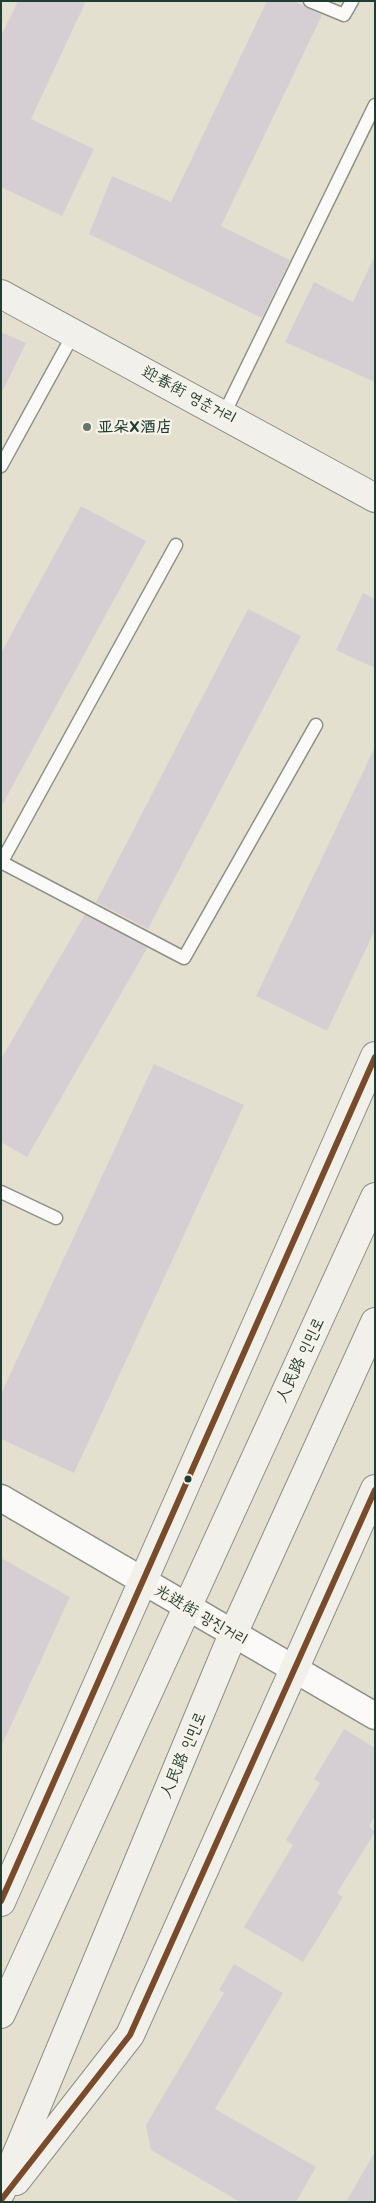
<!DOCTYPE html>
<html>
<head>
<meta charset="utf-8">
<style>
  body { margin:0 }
  #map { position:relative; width:376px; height:2203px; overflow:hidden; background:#e4e0d0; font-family:Mali,sans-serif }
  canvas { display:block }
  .frame { position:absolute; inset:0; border:2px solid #1f3d34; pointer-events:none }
</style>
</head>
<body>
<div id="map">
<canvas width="376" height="2203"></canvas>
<div class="frame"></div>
</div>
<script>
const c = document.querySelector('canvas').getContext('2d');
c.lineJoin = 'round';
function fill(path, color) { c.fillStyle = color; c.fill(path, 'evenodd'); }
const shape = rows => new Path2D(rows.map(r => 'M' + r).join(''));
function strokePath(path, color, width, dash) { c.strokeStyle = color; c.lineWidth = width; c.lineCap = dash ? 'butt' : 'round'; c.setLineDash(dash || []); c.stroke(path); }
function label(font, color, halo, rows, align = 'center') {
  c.font = font + ' Mali,"LXGW WenKai TC","Poor Story",sans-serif'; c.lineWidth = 4.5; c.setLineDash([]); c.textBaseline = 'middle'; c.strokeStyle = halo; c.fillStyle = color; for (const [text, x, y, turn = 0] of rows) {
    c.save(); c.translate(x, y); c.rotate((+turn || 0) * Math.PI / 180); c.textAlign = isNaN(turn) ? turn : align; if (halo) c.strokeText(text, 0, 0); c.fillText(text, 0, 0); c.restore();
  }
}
fill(shape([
  [18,1,86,1,31,119,94,149,62,216,1,187,1,36],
  [267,1,294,1,322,15,221,226,290,260,262,318,89,234,112,176,171,202],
  [375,255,375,382,285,342,314,282,353,302],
  [1,332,26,343,1,394],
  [81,506,146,541,1,807,1,653],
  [363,593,375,599,375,668,336,650],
  [248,609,301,636,148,929,96,902],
  [375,747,375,930,327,1031,256,996],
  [88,909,149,945,27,1157,1,1142,1,1059],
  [154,1064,244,1105,74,1473,1,1439,1,1394],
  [1,1558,70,1597,1,1747],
  [344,1729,375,1748,375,1816,369,1826,375,1832,337,1893,343,1897,303,1962,244,1927,293,1845,286,1840,320,1783,314,1779],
  [234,1964,283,1993,215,2109,316,2167,296,2202,240,2202,151,2150,146,2125,224,1993,219,1990],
  [375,2152,375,2202,346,2202]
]), '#d5cfd3');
const lane = shape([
  [310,1,344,15,352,1],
  [224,414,375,105],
  [1,466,74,333],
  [1,862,184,958,316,725],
  [1,863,176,545],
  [1,1192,56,1218]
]);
const street = shape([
  [1,1498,375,1716]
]);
const secondary = shape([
  [1,294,375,498],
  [1,1902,375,1056],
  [1,2014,375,1197],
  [16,2181,130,2035,375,1489],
  [1,2192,233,1634,375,1322]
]);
strokePath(lane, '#8d9086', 15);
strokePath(street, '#8d9086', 29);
strokePath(secondary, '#8d9086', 30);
strokePath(lane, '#fbfaf8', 12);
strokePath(street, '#fbfaf8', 26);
strokePath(secondary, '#f2f0ea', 28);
strokePath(shape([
  [1,1901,375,1057],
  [1,2200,130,2035,375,1490]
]), '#7a4b2a', 6);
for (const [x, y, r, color] of [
  [87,427,5,"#64766b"],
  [188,1479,4.5,"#1f3d34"]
]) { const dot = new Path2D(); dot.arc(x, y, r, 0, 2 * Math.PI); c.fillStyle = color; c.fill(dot); strokePath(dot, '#f7f3e8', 2); }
label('16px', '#1f3d34', '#f7f3e8', [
  ["迎春街 영춘거리",189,395,28],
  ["人民路 인민로",300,1360,-65],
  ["光进街 광진거리",201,1615,30],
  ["人民路 인민로",183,1755,-67]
]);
label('bold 16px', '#1f3d34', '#f7f3e8', [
  ["亚朵X酒店",97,427]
], 'left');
</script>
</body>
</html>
